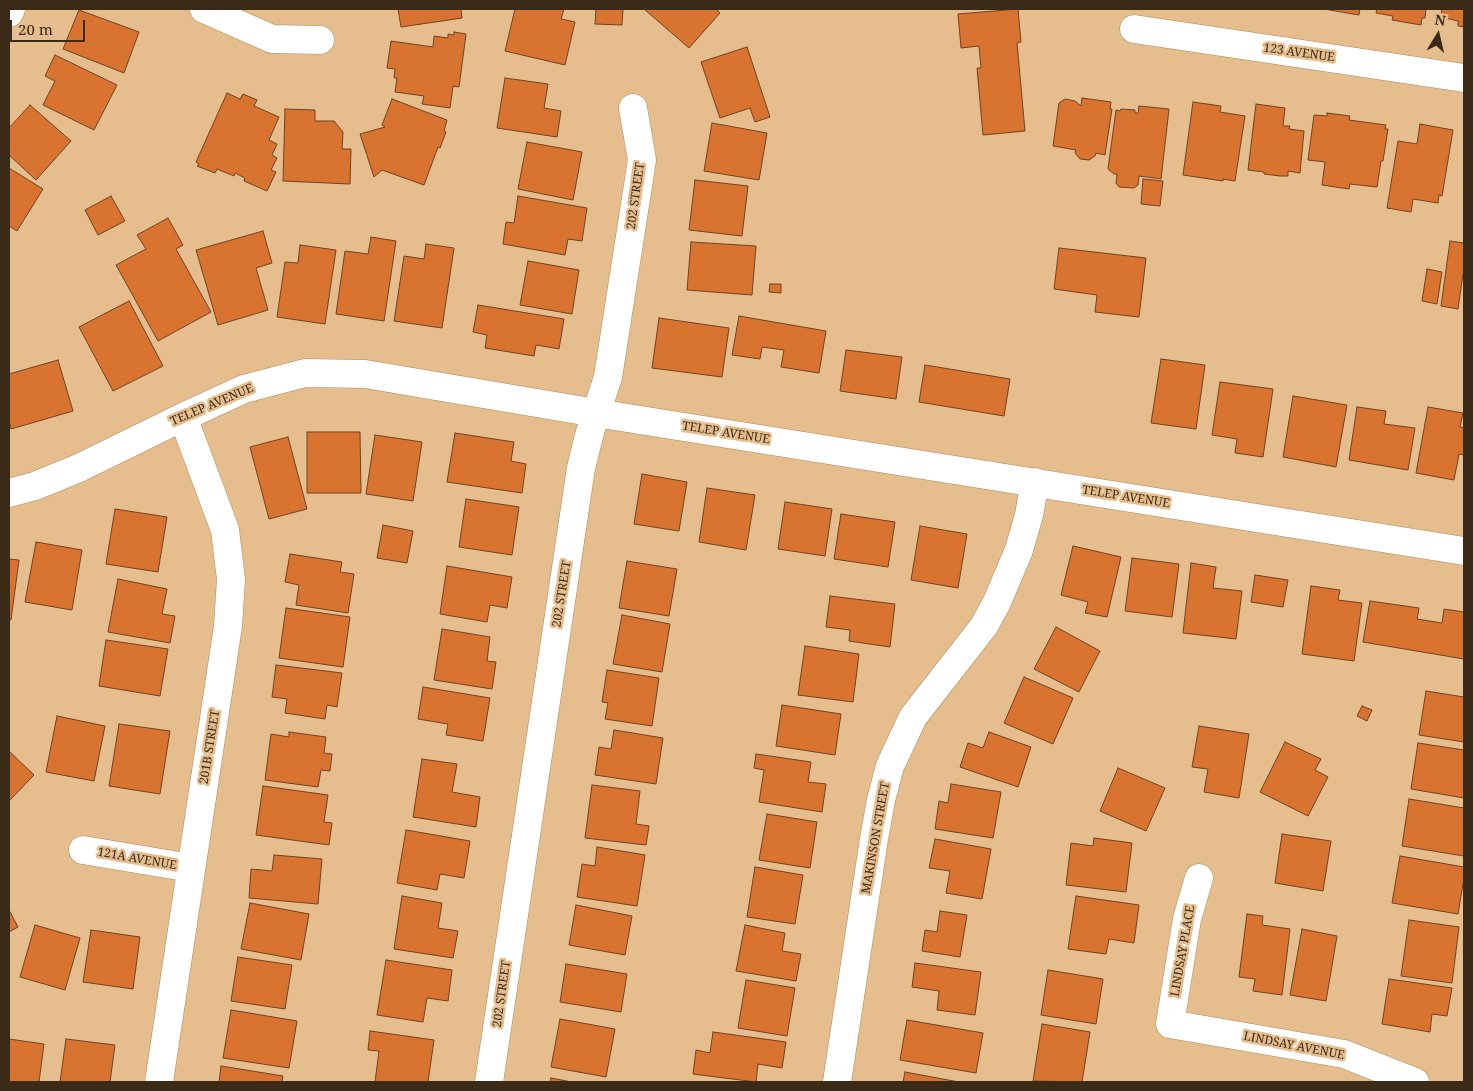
<!DOCTYPE html>
<html>
<head>
<meta charset="utf-8">
<style>
  body { margin:0 }
  #map { position:relative; width:1473px; height:1091px; overflow:hidden; background:#e6bd8d; font-family:"Noto Serif",serif }
  canvas { display:block }
  .frame { position:absolute; inset:0; border:10px solid #3a2a16; pointer-events:none }
  .north { position:absolute; left:1413px; top:10px; width:50px; height:50px; -webkit-text-stroke:4px #e6bd8d; paint-order:stroke; rotate:9deg; font-size:14px; font-weight:700; line-height:20px; text-align:center; color:#3a2a16 }
  .north::after { content:''; display:block; margin:auto; width:18px; height:22px; background:#3a2a16; clip-path:polygon(50% 0,100% 100%,50% 72%,0 100%) }
  .scale { position:absolute; left:10px; top:20px; width:75px; height:22px; box-sizing:border-box; border:2px solid #3a2a16; border-top:0; padding-left:6px; font-size:15px; line-height:18px; white-space:nowrap; color:#3a2a16; -webkit-text-stroke:4px #e6bd8d; paint-order:stroke }
</style>
</head>
<body>
<div id="map">
<canvas width="1473" height="1091"></canvas>
<div class="frame"></div>
<div class="north">N</div>
<div class="scale">20 m</div>
</div>
<script>
const c = document.querySelector('canvas').getContext('2d');
c.lineJoin = 'round';
function fill(path, color) { c.fillStyle = color; c.fill(path, 'evenodd'); }
const shape = rows => new Path2D(rows.map(r => 'M' + r).join(''));
function strokePath(path, color, width, dash) { c.strokeStyle = color; c.lineWidth = width; c.lineCap = dash ? 'butt' : 'round'; c.setLineDash(dash || []); c.stroke(path); }
function label(font, color, halo, rows, align = 'center') {
  c.font = font + ' "Noto Serif",serif'; c.lineWidth = 5; c.setLineDash([]); c.textBaseline = 'middle'; c.strokeStyle = halo; c.fillStyle = color; for (const [text, x, y, turn = 0] of rows) {
    c.save(); c.translate(x, y); c.rotate((+turn || 0) * Math.PI / 180); c.textAlign = isNaN(turn) ? turn : align; if (halo) c.strokeText(text, 0, 0); c.fillText(text, 0, 0); c.restore();
  }
}
const building = shape([
  [398,9,461,9,462,18,401,27,398,9],
  [515,9,564,9,561,19,575,22,565,65,505,51,515,9],
  [596,9,623,9,622,25,595,24,596,9],
  [644,9,716,9,720,13,689,48,644,9],
  [1018,9,1021,42,1017,43,1025,131,983,135,977,68,981,68,979,46,961,48,958,14,1018,9],
  [1324,9,1360,9,1359,15,1324,9],
  [1377,9,1426,9,1425,18,1422,18,1421,25,1392,20,1393,16,1376,13,1377,9],
  [1442,9,1464,9,1464,27,1458,26,1458,21,1445,18,1441,15,1442,9],
  [79,10,139,32,124,73,63,49,79,10],
  [454,32,466,34,459,87,453,86,450,108,422,104,424,96,395,92,397,78,394,78,395,69,387,68,391,41,433,47,434,36,448,38,448,34,454,35,454,32],
  [747,47,770,117,755,122,750,108,720,118,701,62,747,47],
  [55,55,117,85,94,130,43,105,55,81,45,76,55,55],
  [505,78,548,84,544,108,561,111,557,137,497,128,505,78],
  [227,93,240,99,243,94,257,100,254,106,279,117,269,140,277,144,272,155,277,158,271,170,276,172,267,191,244,181,245,178,235,173,234,176,217,169,215,173,197,166,199,164,196,162,227,93],
  [1082,98,1111,102,1110,109,1112,109,1105,155,1096,153,1095,156,1089,160,1080,159,1075,153,1076,150,1053,146,1059,103,1065,99,1075,101,1081,106,1082,98],
  [392,99,447,120,444,131,446,132,440,148,438,147,424,185,382,170,374,177,360,134,385,127,382,125,392,99],
  [1193,102,1221,106,1220,112,1245,116,1235,181,1223,179,1223,181,1183,175,1193,102],
  [1256,104,1285,108,1283,126,1290,126,1289,129,1304,131,1300,173,1288,171,1288,176,1280,176,1264,174,1264,172,1248,170,1256,104],
  [30,105,71,141,36,180,9,155,9,128,30,105],
  [1139,106,1169,109,1161,179,1139,176,1138,185,1134,188,1119,187,1116,183,1117,174,1114,174,1108,169,1116,110,1120,111,1121,109,1135,110,1135,113,1138,113,1139,106],
  [285,109,315,110,315,121,334,121,343,132,342,149,351,149,350,184,283,181,285,109],
  [1327,113,1350,116,1349,120,1386,125,1385,129,1388,129,1383,161,1381,161,1377,187,1350,184,1349,189,1322,185,1325,162,1308,160,1314,115,1327,116,1327,113],
  [712,123,767,133,759,180,704,171,712,123],
  [1420,124,1453,130,1442,196,1439,195,1438,203,1413,199,1411,212,1387,208,1398,141,1417,144,1420,124],
  [527,142,582,152,573,200,518,189,527,142],
  [9,168,43,189,17,231,9,226,9,168],
  [1143,179,1163,181,1160,206,1141,204,1143,179],
  [695,180,748,186,742,236,689,230,695,180],
  [111,196,125,221,98,235,85,210,111,196],
  [518,196,587,208,582,241,568,239,565,255,503,244,506,222,514,223,518,196],
  [168,218,183,245,176,249,211,312,158,341,116,265,146,249,137,235,168,218],
  [263,231,272,263,256,268,268,310,218,325,196,250,263,231],
  [371,237,396,241,384,321,336,314,345,251,368,254,371,237],
  [1450,241,1464,243,1464,274,1463,274,1458,309,1441,306,1450,241],
  [691,242,756,246,752,295,687,290,691,242],
  [426,244,454,248,442,328,394,321,404,256,424,259,426,244],
  [300,245,336,250,325,324,277,317,285,262,298,263,300,245],
  [1059,248,1146,258,1139,317,1095,312,1097,295,1054,289,1059,248],
  [528,261,579,270,572,314,520,305,528,261],
  [1427,269,1442,272,1437,304,1422,301,1427,269],
  [770,284,781,284,781,293,769,292,770,284],
  [129,301,163,366,113,391,79,327,129,301],
  [478,305,564,319,559,349,536,345,534,356,485,348,487,335,473,332,478,305],
  [739,316,826,331,819,373,781,367,784,350,762,347,760,359,732,355,739,316],
  [659,318,729,328,722,377,652,368,659,318],
  [846,350,902,357,896,399,840,391,846,350],
  [1161,359,1205,365,1196,429,1151,423,1161,359],
  [58,360,73,411,11,429,9,420,9,374,58,360],
  [925,365,1010,379,1004,416,919,402,925,365],
  [1220,382,1273,389,1263,457,1235,453,1237,439,1212,435,1220,382],
  [1293,396,1347,405,1336,467,1283,457,1293,396],
  [1357,407,1386,411,1384,424,1415,428,1408,470,1349,460,1357,407],
  [1428,407,1463,413,1460,427,1464,428,1464,455,1459,454,1454,480,1416,473,1428,407],
  [307,432,360,432,361,493,307,493,307,432],
  [455,433,514,442,511,461,526,464,522,493,447,482,455,433],
  [375,435,422,442,413,501,366,494,375,435],
  [288,437,307,509,269,519,250,447,288,437],
  [642,474,687,482,679,531,634,524,642,474],
  [707,488,755,495,746,550,699,542,707,488],
  [466,499,519,507,512,555,459,547,466,499],
  [785,502,832,509,825,556,778,549,785,502],
  [115,509,167,517,158,572,106,564,115,509],
  [841,514,895,522,888,567,834,559,841,514],
  [383,525,413,531,407,563,377,558,383,525],
  [920,526,967,534,958,588,911,580,920,526],
  [36,542,82,550,72,610,25,602,36,542],
  [1073,546,1121,557,1107,617,1085,613,1088,602,1061,595,1073,546],
  [290,554,342,562,340,572,354,574,348,613,296,605,299,585,285,582,290,554],
  [1132,558,1179,564,1172,617,1125,611,1132,558],
  [9,559,19,560,11,620,9,619,9,559],
  [627,561,677,569,669,616,619,608,627,561],
  [1191,563,1216,567,1213,588,1242,591,1236,639,1183,633,1191,563],
  [447,566,512,577,507,608,490,605,487,622,440,614,447,566],
  [1255,575,1288,580,1283,607,1251,602,1255,575],
  [118,579,167,589,162,614,175,616,170,643,108,632,118,579],
  [1311,586,1340,590,1338,600,1362,603,1354,661,1302,654,1311,586],
  [830,596,895,604,890,647,849,641,850,630,826,627,830,596],
  [1370,601,1419,608,1417,619,1442,623,1444,609,1464,612,1464,659,1363,642,1370,601],
  [286,608,350,617,343,667,279,658,286,608],
  [622,615,670,624,662,672,613,664,622,615],
  [1056,627,1100,651,1079,692,1034,669,1056,627],
  [442,629,490,637,487,661,496,662,492,689,434,680,442,629],
  [106,640,168,649,160,696,99,686,106,640],
  [805,646,859,654,853,702,798,695,805,646],
  [276,665,342,673,337,707,327,705,325,719,285,713,287,699,272,697,276,665],
  [607,670,659,678,652,726,605,719,608,703,602,702,607,670],
  [1024,677,1073,698,1053,744,1004,723,1024,677],
  [423,687,490,698,483,741,446,735,448,724,418,719,423,687],
  [1426,691,1464,697,1464,742,1419,735,1426,691],
  [782,705,841,714,835,755,776,746,782,705],
  [1362,706,1372,710,1367,721,1357,716,1362,706],
  [57,716,105,726,94,781,46,772,57,716],
  [119,724,170,731,160,794,109,786,119,724],
  [1199,726,1249,734,1239,798,1204,792,1208,769,1192,767,1199,726],
  [614,730,663,738,656,784,595,775,599,747,611,749,614,730],
  [289,732,326,737,324,753,332,754,330,771,321,770,318,787,265,780,271,734,289,737,289,732],
  [989,732,1031,747,1018,787,960,767,968,743,983,748,989,732],
  [1285,742,1321,759,1315,770,1328,777,1308,816,1260,792,1285,742],
  [1418,743,1464,750,1464,798,1411,789,1418,743],
  [9,751,34,775,9,801,9,751],
  [756,754,811,762,808,782,826,784,822,812,759,802,764,770,754,768,756,754],
  [422,759,457,764,452,792,480,797,476,827,413,817,422,759],
  [1118,768,1165,788,1146,831,1100,811,1118,768],
  [951,784,1001,792,993,838,935,829,939,801,948,803,951,784],
  [592,785,640,791,636,824,649,826,646,845,585,838,592,785],
  [263,786,328,795,324,822,332,823,329,845,256,835,263,786],
  [1409,799,1464,808,1464,856,1402,846,1409,799],
  [767,814,817,822,810,868,759,860,767,814],
  [406,830,470,841,464,878,440,874,437,890,397,883,406,830],
  [1282,834,1331,841,1323,891,1275,883,1282,834],
  [1094,838,1132,843,1126,892,1066,885,1071,843,1093,846,1094,838],
  [935,839,991,849,982,899,946,893,950,871,929,868,935,839],
  [597,847,645,855,637,906,577,897,582,864,595,866,597,847],
  [274,855,322,859,318,904,249,898,251,869,272,871,274,855],
  [1400,856,1464,867,1464,878,1458,914,1392,903,1400,856],
  [755,867,803,875,795,924,747,917,755,867],
  [402,896,442,903,438,928,458,931,453,958,394,949,402,896],
  [1076,896,1139,905,1134,943,1109,939,1106,954,1068,949,1076,896],
  [250,903,309,914,301,960,241,949,250,903],
  [576,905,632,916,625,955,569,945,576,905],
  [9,910,18,927,9,932,9,910],
  [940,911,967,915,960,957,922,951,925,930,937,932,940,911],
  [1247,914,1263,916,1262,925,1290,929,1282,995,1253,991,1255,979,1239,977,1247,914],
  [1409,920,1459,927,1452,983,1401,976,1409,920],
  [35,925,80,938,65,990,20,977,35,925],
  [745,925,785,933,782,951,801,954,796,981,736,971,745,925],
  [1302,929,1337,936,1326,1001,1290,995,1302,929],
  [91,930,140,937,133,989,83,982,91,930],
  [238,957,292,965,285,1009,231,1001,238,957],
  [386,960,452,970,448,1001,427,998,423,1022,377,1015,386,960],
  [915,963,981,972,975,1015,937,1010,939,991,912,987,915,963],
  [566,964,627,974,621,1012,560,1002,566,964],
  [1048,970,1103,979,1096,1024,1041,1015,1048,970],
  [1389,979,1452,988,1447,1016,1432,1014,1430,1032,1382,1024,1389,979],
  [746,980,795,988,787,1036,738,1028,746,980],
  [231,1010,297,1021,289,1068,223,1058,231,1010],
  [560,1019,615,1029,606,1077,551,1067,560,1019],
  [907,1020,983,1033,976,1073,900,1060,907,1020],
  [1042,1024,1090,1032,1082,1082,1033,1081,1042,1024],
  [370,1031,434,1040,428,1082,375,1082,379,1051,368,1050,370,1031],
  [713,1032,786,1042,782,1068,758,1064,756,1082,693,1074,696,1050,710,1053,713,1032],
  [9,1039,44,1044,39,1082,9,1082,9,1039],
  [66,1039,115,1045,110,1082,60,1082,66,1039],
  [221,1066,283,1076,282,1082,219,1082,221,1066],
  [905,1072,959,1082,903,1082,905,1072],
  [551,1078,572,1082,550,1082,551,1078]
]);
fill(building, '#d97430');
strokePath(building, '#714124', 1);
const minor = shape([
  [204,9,272,39,320,40],
  [9,13,11,9],
  [1134,29,1464,78],
  [9,493,35,486,79,468,183,417,244,389,305,373,365,374,596,413,1464,551],
  [83,850,191,868],
  [1199,878,1187,919,1170,1024,1344,1054,1415,1082],
  [159,1082,228,626,231,579,225,530,183,417],
  [489,1082,581,468,590,432,608,377,642,160,633,108],
  [837,1082,874,839,881,800,890,766,913,717,984,626,997,602,1019,550,1029,515,1035,482]
]);
strokePath(minor, '#b18a5b', 29);
strokePath(minor, '#fff', 28);
label('12px', '#3a2a16', '#e6bd8d', [
  ["123 AVENUE",1299,53,8],
  ["202 STREET",636,196,-82],
  ["TELEP AVENUE",212,405,-23],
  ["TELEP AVENUE",726,433,9],
  ["TELEP AVENUE",1126,497,9],
  ["202 STREET",562,594,-81],
  ["201B STREET",210,747,-81],
  ["MAKINSON STREET",876,838,-80],
  ["121A AVENUE",137,859,10],
  ["LINDSAY PLACE",1183,951,-80],
  ["202 STREET",502,994,-82],
  ["LINDSAY AVENUE",1294,1046,11]
]);
</script>
</body>
</html>
